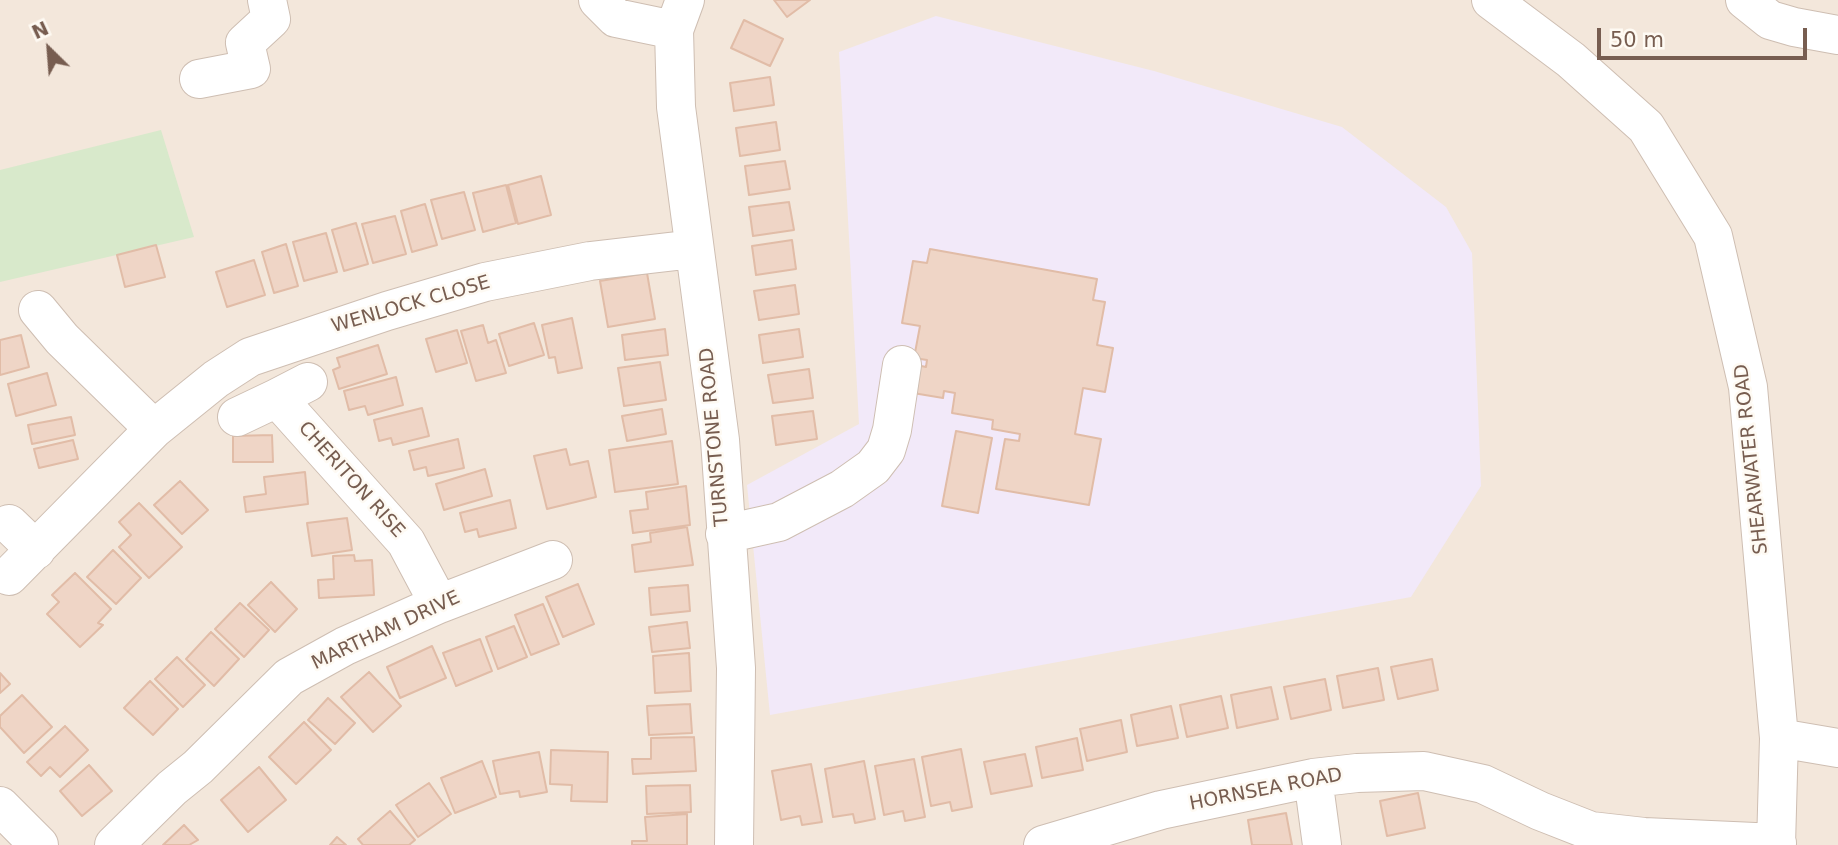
<!DOCTYPE html>
<html>
<head>
<meta charset="utf-8">
<style>
  body { margin:0 }
  #map { position:relative; width:1838px; height:845px; overflow:hidden; background:#fcf5ed; font-family:"DejaVu Sans",sans-serif }
  canvas { display:block }
  .north { position:absolute; left:14px; top:14px; width:70px; height:70px; -webkit-text-stroke:5px #fefaf3; paint-order:stroke; rotate:335deg; font-size:19px; font-weight:700; line-height:28px; text-align:center; color:#775d50 }
  .north::after { content:''; display:block; margin:auto; width:24px; height:32px; background:#775d50; clip-path:polygon(50% 0,100% 100%,50% 72%,0 100%) }
  .scale { position:absolute; left:1597px; top:28px; width:210px; height:32px; box-sizing:border-box; border:4px solid #775d50; border-top:0; padding-left:9px; font-size:21px; line-height:24px; white-space:nowrap; color:#775d50; -webkit-text-stroke:5px #fefaf3; paint-order:stroke }
</style>
</head>
<body>
<div id="map">
<canvas width="1838" height="845"></canvas>
<div class="north">N</div>
<div class="scale">50 m</div>
</div>
<script>
const c = document.querySelector('canvas').getContext('2d');
c.lineJoin = 'round';
function fill(path, color) { c.fillStyle = color; c.fill(path, 'evenodd'); }
const shape = rows => new Path2D(rows.map(r => 'M' + r).join(''));
function strokePath(path, color, width, dash) { c.strokeStyle = color; c.lineWidth = width; c.lineCap = dash ? 'butt' : 'round'; c.setLineDash(dash || []); c.stroke(path); }
function label(font, color, halo, rows, align = 'center') {
  c.font = font + ' "DejaVu Sans",sans-serif'; c.lineWidth = 5; c.setLineDash([]); c.textBaseline = 'middle'; c.strokeStyle = halo; c.fillStyle = color; for (const [text, x, y, turn = 0] of rows) {
    c.save(); c.translate(x, y); c.rotate((+turn || 0) * Math.PI / 180); c.textAlign = isNaN(turn) ? turn : align; if (halo) c.strokeText(text, 0, 0); c.fillText(text, 0, 0); c.restore();
  }
}
fill(shape([
  [0,0,1838,0,1838,845,0,845]
]), '#f3e7db');
fill(shape([
  [936,16,1154,71,1342,127,1446,207,1472,253,1481,486,1411,597,770,715,747,485,859,424,839,52]
]), '#f2e9f9');
fill(shape([
  [161,130,194,237,0,282,0,170]
]), '#d8e9cb');
const building = shape([
  [774,0,810,0,787,17,774,0],
  [744,20,783,39,770,66,731,48,744,20],
  [770,77,774,105,734,111,730,83,770,77],
  [776,122,780,150,740,156,736,128,776,122],
  [785,161,790,189,749,195,745,166,785,161],
  [541,176,551,215,518,224,508,185,541,176],
  [506,185,516,223,483,232,473,193,506,185],
  [464,192,475,230,442,239,431,200,464,192],
  [789,202,794,230,753,236,749,207,789,202],
  [425,204,437,245,412,252,401,211,425,204],
  [395,216,406,254,373,263,362,224,395,216],
  [356,223,368,264,344,271,332,230,356,223],
  [326,233,337,272,304,281,293,242,326,233],
  [792,240,796,269,756,275,752,246,792,240],
  [286,244,298,286,274,293,262,252,286,244],
  [156,245,165,277,125,287,117,255,156,245],
  [930,249,1097,279,1093,300,1105,302,1097,345,1113,348,1105,392,1083,388,1075,434,1101,439,1089,505,996,489,1005,439,1019,441,1020,434,992,429,993,420,952,413,955,393,944,391,943,398,907,392,912,364,926,367,927,360,914,358,920,326,902,323,913,261,927,263,930,249],
  [254,260,265,295,227,307,216,272,254,260],
  [647,273,655,319,608,327,600,281,647,273],
  [795,285,799,314,759,320,754,291,795,285],
  [572,318,582,368,558,373,555,357,549,358,542,325,572,318],
  [534,323,544,355,509,366,499,334,534,323],
  [483,325,488,343,496,340,506,373,476,381,461,331,483,325],
  [665,329,668,355,625,360,622,335,665,329],
  [799,329,803,357,763,363,759,335,799,329],
  [457,330,467,363,436,372,426,339,457,330],
  [21,335,29,367,0,375,0,340,21,335],
  [378,345,387,374,339,389,333,370,340,367,337,358,378,345],
  [660,362,666,400,624,406,618,368,660,362],
  [809,369,813,398,773,403,768,375,809,369],
  [47,373,56,405,16,416,8,384,47,373],
  [396,377,403,405,368,415,365,406,349,410,344,391,396,377],
  [422,408,429,436,393,445,391,438,379,441,374,420,422,408],
  [662,409,666,434,627,441,622,416,662,409],
  [813,411,817,439,776,445,772,416,813,411],
  [71,417,75,435,32,444,28,425,71,417],
  [956,431,992,438,978,513,942,506,956,431],
  [272,435,273,462,233,462,233,436,272,435],
  [458,439,464,468,428,476,426,467,414,470,409,451,458,439],
  [73,440,78,459,39,468,34,449,73,440],
  [672,441,678,484,615,492,609,450,672,441],
  [566,449,570,465,588,461,596,497,547,509,534,456,566,449],
  [485,469,492,496,444,510,436,484,485,469],
  [305,472,308,504,246,512,244,497,266,494,264,477,305,472],
  [180,481,208,510,182,534,154,505,180,481],
  [686,486,690,525,633,533,630,511,648,509,646,492,686,486],
  [510,500,516,528,479,537,477,529,465,532,460,513,510,500],
  [139,503,182,547,149,578,119,547,131,535,119,522,139,503],
  [347,518,352,550,312,556,307,523,347,518],
  [687,527,693,565,635,572,632,545,651,542,650,533,687,527],
  [113,550,141,578,116,604,87,577,113,550],
  [354,555,355,561,372,560,374,595,319,598,318,580,334,579,333,556,354,555],
  [75,573,111,609,98,623,103,625,80,647,47,614,59,602,52,595,75,573],
  [271,582,297,609,275,632,248,605,271,582],
  [578,584,594,624,563,637,546,597,578,584],
  [688,585,690,611,651,615,649,588,688,585],
  [240,603,269,630,244,657,215,629,240,603],
  [543,604,559,644,531,655,515,615,543,604],
  [687,622,690,648,652,652,649,627,687,622],
  [514,626,527,657,498,669,486,637,514,626],
  [211,632,239,659,214,686,186,659,211,632],
  [480,639,492,671,456,686,443,653,480,639],
  [432,646,446,678,400,698,387,667,432,646],
  [689,653,691,691,655,693,653,656,689,653],
  [177,657,205,685,183,707,155,679,177,657],
  [1432,659,1438,690,1398,699,1391,667,1432,659],
  [1378,668,1384,700,1343,708,1337,676,1378,668],
  [369,672,401,706,373,732,341,697,369,672],
  [0,673,10,684,0,693,0,673],
  [1325,679,1331,710,1291,719,1284,687,1325,679],
  [150,681,178,709,153,735,124,708,150,681],
  [1271,687,1278,719,1237,728,1231,695,1271,687],
  [22,695,52,727,24,753,0,727,0,716,22,695],
  [1221,696,1228,728,1187,737,1180,705,1221,696],
  [328,698,355,723,335,744,308,720,328,698],
  [690,704,692,733,649,735,647,706,690,704],
  [1171,706,1178,738,1137,746,1131,715,1171,706],
  [1121,720,1127,752,1087,761,1080,729,1121,720],
  [304,722,331,750,296,784,269,757,304,722],
  [65,726,88,750,60,777,50,767,41,776,27,762,65,726],
  [694,737,696,771,633,774,632,759,651,759,651,738,694,737],
  [1077,738,1083,770,1042,778,1036,747,1077,738],
  [961,749,972,807,952,811,950,802,931,806,922,757,961,749],
  [551,750,608,752,607,802,571,801,572,785,550,784,551,750],
  [539,752,547,792,520,797,519,791,500,794,493,761,539,752],
  [1025,754,1032,786,991,794,984,762,1025,754],
  [914,759,925,817,905,821,903,811,884,815,875,766,914,759],
  [482,761,496,797,455,813,441,778,482,761],
  [864,761,875,819,855,823,853,814,833,817,825,769,864,761],
  [811,764,822,822,802,825,800,816,781,820,772,771,811,764],
  [89,765,112,791,82,816,60,791,89,765],
  [259,767,286,800,248,832,221,800,259,767],
  [429,783,451,814,418,837,396,805,429,783],
  [690,785,691,812,647,814,646,786,690,785],
  [1418,793,1425,828,1387,836,1380,801,1418,793],
  [390,811,415,840,409,845,363,845,358,839,390,811],
  [1286,813,1292,845,1252,845,1248,820,1286,813],
  [687,814,687,845,632,845,632,841,647,841,645,817,687,814],
  [184,825,198,840,189,845,163,845,184,825],
  [337,837,346,845,330,845,337,837]
]);
fill(building, '#efd5c6');
strokePath(building, '#e1bca7', 2);
const minor = shape([
  [598,0,616,18,674,30],
  [685,0,674,30,676,107,720,440,736,668,734,845],
  [1491,0,1571,60,1646,127,1713,236,1748,387,1779,738,1776,845],
  [1745,0,1770,20,1794,27,1838,35],
  [199,79,251,69,245,43,271,19,267,0],
  [38,310,62,339,154,429],
  [277,398,308,382],
  [237,417,277,398,406,542,439,604],
  [9,524,36,550],
  [725,534,779,522,842,489,873,467,886,450,892,430,902,365],
  [9,576,154,429,216,379,250,357,387,311,485,282,590,261,694,249],
  [1779,738,1838,748],
  [1313,778,1322,845],
  [0,806,39,845],
  [114,845,172,788,198,767,289,677,345,646,439,604,553,560],
  [1043,845,1161,810,1313,778,1357,773,1424,771,1483,784,1540,811,1591,831,1644,837,1777,843]
]);
strokePath(minor, '#cebeb2', 40);
strokePath(minor, '#fff', 38);
label('19px', '#775d50', '#fefaf3', [
  ["WENLOCK CLOSE",411,305,-16],
  ["TURNSTONE ROAD",715,437,-95],
  ["SHEARWATER ROAD",1752,459,-96],
  ["CHERITON RISE",351,480,48],
  ["MARTHAM DRIVE",386,631,-25],
  ["HORNSEA ROAD",1266,790,-11]
]);
</script>
</body>
</html>
